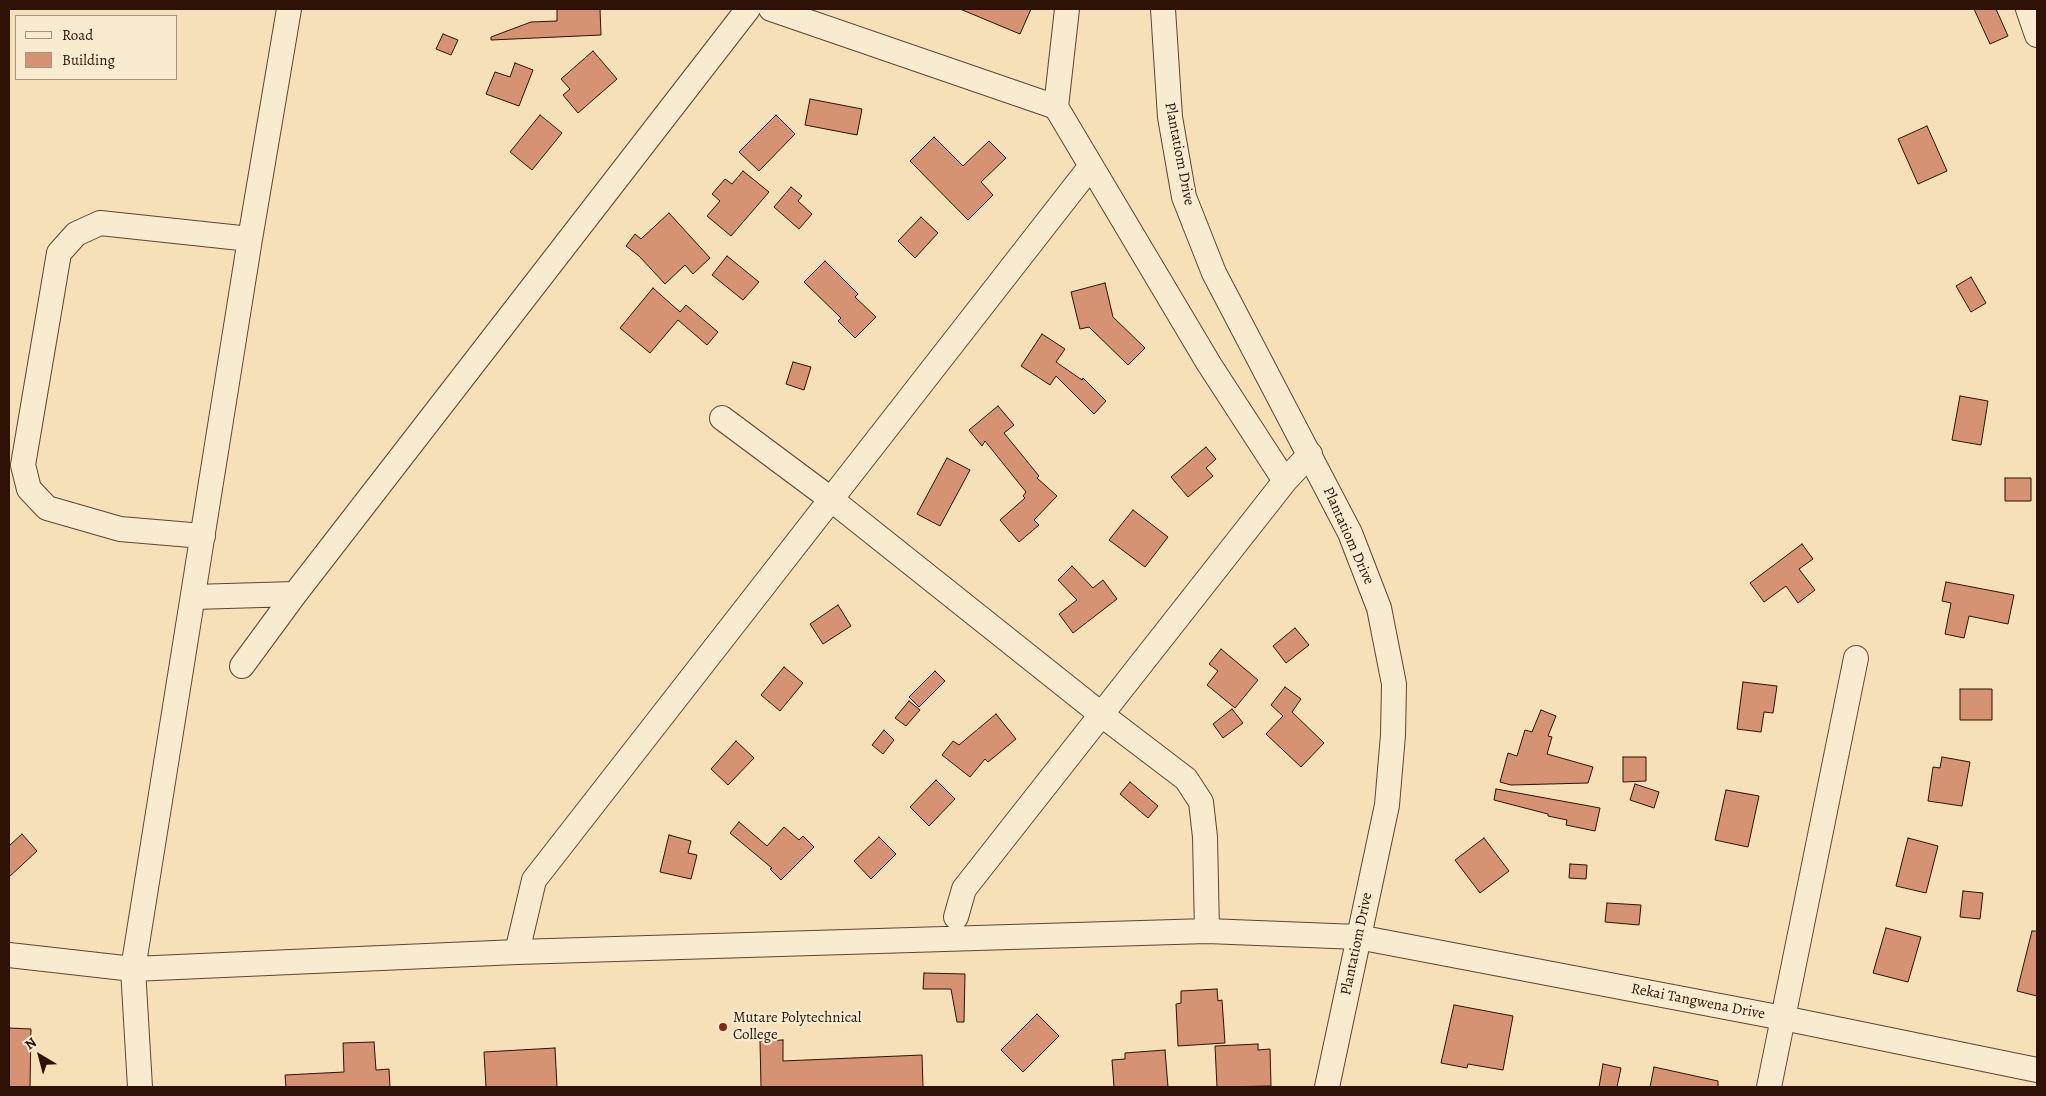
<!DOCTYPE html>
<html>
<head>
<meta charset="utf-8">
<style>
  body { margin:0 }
  #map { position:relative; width:2046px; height:1096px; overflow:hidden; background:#f5e0b7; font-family:Alegreya,serif }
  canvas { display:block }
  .frame { position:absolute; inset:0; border:10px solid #2e1105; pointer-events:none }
  .legend { position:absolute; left:15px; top:15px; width:162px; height:65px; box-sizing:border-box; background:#f8ebd0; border:1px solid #a7947f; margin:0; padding:6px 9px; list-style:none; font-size:15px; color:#2e1105 }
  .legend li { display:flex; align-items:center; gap:10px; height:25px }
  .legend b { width:25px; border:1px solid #a7947f }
  .north { position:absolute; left:15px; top:1031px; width:50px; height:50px; -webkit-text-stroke:4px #f8ebd0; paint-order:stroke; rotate:323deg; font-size:14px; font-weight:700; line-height:20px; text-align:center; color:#2e1105 }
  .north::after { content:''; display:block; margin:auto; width:18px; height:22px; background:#2e1105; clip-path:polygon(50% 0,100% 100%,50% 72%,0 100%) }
</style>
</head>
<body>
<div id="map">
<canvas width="2046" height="1096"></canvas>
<div class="frame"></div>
<ul class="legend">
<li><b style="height:6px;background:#f8ebd0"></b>Road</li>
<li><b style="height:14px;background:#d59373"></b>Building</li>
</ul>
<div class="north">N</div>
</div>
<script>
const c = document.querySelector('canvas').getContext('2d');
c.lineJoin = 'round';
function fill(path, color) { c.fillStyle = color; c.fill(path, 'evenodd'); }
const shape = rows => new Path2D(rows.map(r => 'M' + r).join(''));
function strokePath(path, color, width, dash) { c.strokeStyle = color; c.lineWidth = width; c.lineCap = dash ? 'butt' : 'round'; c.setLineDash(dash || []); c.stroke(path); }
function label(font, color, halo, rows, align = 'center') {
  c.font = font + ' Alegreya,serif'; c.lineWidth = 4.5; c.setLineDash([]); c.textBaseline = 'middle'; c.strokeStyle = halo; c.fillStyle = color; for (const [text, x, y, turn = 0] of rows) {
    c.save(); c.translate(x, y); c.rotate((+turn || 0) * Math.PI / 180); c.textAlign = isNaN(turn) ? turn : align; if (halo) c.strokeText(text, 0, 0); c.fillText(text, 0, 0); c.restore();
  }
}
const building = shape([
  [557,9,600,9,601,35,491,40,491,37,531,22,557,21,557,9],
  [960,9,1031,9,1020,34,960,9],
  [1974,9,1996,9,2008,36,1990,44,1974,9],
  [443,34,458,40,451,55,436,49,443,34],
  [593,51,617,79,578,113,563,95,570,89,561,79,593,51],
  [515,63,533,70,519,106,486,94,495,72,510,77,515,63],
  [810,99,862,109,857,135,805,125,810,99],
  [540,115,562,133,532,170,510,152,540,115],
  [776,115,795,134,759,171,739,152,776,115],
  [1927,126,1947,171,1918,184,1898,139,1927,126],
  [934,137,963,166,989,141,1006,158,981,182,993,195,968,220,910,161,934,137],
  [743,171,769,192,731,236,707,216,720,201,712,194,725,179,732,184,743,171],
  [791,187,802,196,798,201,812,214,799,229,774,207,791,187],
  [669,213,710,258,693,274,685,265,665,284,639,256,626,246,635,234,641,239,669,213],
  [921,217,938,233,915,258,898,241,921,217],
  [727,256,759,282,743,300,712,275,727,256],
  [825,261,858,294,855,297,876,317,855,338,838,321,841,318,804,282,825,261],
  [1971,277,1986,303,1971,312,1956,286,1971,277],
  [1105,283,1113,317,1145,348,1128,365,1089,327,1080,329,1071,292,1105,283],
  [653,288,680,312,686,305,718,332,707,345,678,320,650,353,620,328,653,288],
  [1042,334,1065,349,1056,362,1082,380,1083,378,1106,401,1094,414,1056,376,1050,385,1021,366,1042,334],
  [793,362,811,367,804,390,786,384,793,362],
  [1960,396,1988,401,1981,445,1952,440,1960,396],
  [998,406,1014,425,1004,433,1039,476,1037,478,1057,496,1034,520,1039,525,1019,542,1000,520,1025,498,1023,496,1026,492,985,441,982,446,969,430,998,406],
  [1206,447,1216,459,1206,468,1213,476,1188,497,1171,477,1206,447],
  [947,458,970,470,940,526,917,514,947,458],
  [2005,478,2031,478,2031,501,2005,501,2005,478],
  [1133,510,1168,537,1145,567,1109,540,1133,510],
  [1802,544,1813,559,1799,569,1815,590,1798,603,1786,586,1764,602,1750,583,1802,544],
  [1072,566,1093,588,1103,580,1117,599,1073,633,1059,614,1077,600,1058,580,1072,566],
  [1946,582,2014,595,2008,624,1969,616,1964,638,1945,634,1951,603,1942,601,1946,582],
  [838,605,851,626,823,644,810,624,838,605],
  [1295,628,1309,645,1286,663,1273,646,1295,628],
  [1221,649,1258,680,1235,708,1207,685,1218,671,1209,664,1221,649],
  [784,667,803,683,780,711,761,695,784,667],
  [935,671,945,681,919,707,909,697,935,671],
  [1743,682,1777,686,1773,713,1764,712,1761,732,1737,729,1743,682],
  [1285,687,1301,699,1292,712,1324,743,1301,767,1266,734,1283,716,1271,705,1285,687],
  [1960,689,1992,689,1992,720,1960,720,1960,689],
  [909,701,920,710,906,726,895,718,909,701],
  [1232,709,1243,723,1223,738,1213,724,1232,709],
  [1541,710,1556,716,1548,736,1552,737,1547,754,1593,767,1588,783,1511,785,1500,782,1508,753,1517,756,1525,730,1532,732,1541,710],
  [996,714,1016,739,988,762,985,759,970,777,942,755,953,741,959,745,996,714],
  [884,730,894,740,883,754,872,745,884,730],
  [736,741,754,758,728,785,711,769,736,741],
  [1623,757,1646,757,1646,781,1623,782,1623,757],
  [1942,757,1970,762,1962,806,1928,801,1933,767,1940,768,1942,757],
  [936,780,955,799,929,826,910,807,936,780],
  [1130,782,1158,806,1148,818,1120,794,1130,782],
  [1635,784,1659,792,1654,808,1630,800,1635,784],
  [1496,789,1600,808,1595,831,1566,825,1567,820,1548,816,1548,814,1494,800,1496,789],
  [1726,790,1759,796,1748,847,1715,840,1726,790],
  [739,822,767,846,784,827,799,840,803,836,814,847,781,880,770,869,772,868,730,833,739,822],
  [22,834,37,851,9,877,9,846,22,834],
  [669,835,691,841,688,853,697,855,691,879,660,872,669,835],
  [879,837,896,854,871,879,854,861,879,837],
  [1484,838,1509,871,1480,893,1455,860,1484,838],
  [1908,838,1938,846,1926,893,1896,886,1908,838],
  [1570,864,1587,865,1586,879,1569,878,1570,864],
  [1963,891,1983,893,1980,919,1960,917,1963,891],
  [1607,903,1641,905,1639,925,1605,922,1607,903],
  [1886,928,1921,937,1908,982,1873,973,1886,928],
  [2032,931,2037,931,2037,996,2017,991,2032,931],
  [924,973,965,974,964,1022,957,1022,951,989,923,989,924,973],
  [1217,989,1218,1001,1222,1000,1225,1043,1178,1046,1176,1004,1181,1003,1181,991,1217,989],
  [1454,1005,1513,1016,1503,1070,1468,1064,1467,1068,1441,1063,1454,1005],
  [1037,1014,1059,1036,1023,1072,1001,1050,1037,1014],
  [9,1028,31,1029,30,1087,9,1087,9,1028],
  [783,1040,783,1061,922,1055,923,1087,761,1087,760,1041,783,1040],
  [374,1042,376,1070,389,1069,390,1087,286,1087,285,1075,344,1072,343,1043,374,1042],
  [1258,1044,1258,1050,1270,1049,1271,1086,1217,1087,1215,1046,1258,1044],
  [555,1048,557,1087,486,1087,484,1052,555,1048],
  [1165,1050,1168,1087,1114,1087,1112,1060,1125,1059,1125,1053,1165,1050],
  [1603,1064,1621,1068,1617,1087,1599,1087,1603,1064],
  [1654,1067,1718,1081,1718,1087,1650,1087,1654,1067]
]);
fill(building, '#d59373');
strokePath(building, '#2e1105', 1);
const minor = shape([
  [771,9,1056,107],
  [1067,9,1056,107,1209,364,1285,481,1310,454],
  [1163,9,1170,117,1184,197,1214,273,1350,533,1379,608,1394,684,1393,735,1387,805,1327,1087],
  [2028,9,2037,35],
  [722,418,832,500,1102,715,1186,779,1201,802,1205,837,1207,931],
  [203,536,120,529,47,508,29,489,23,465,59,253,76,234,100,223,250,239],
  [193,597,295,594],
  [242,666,295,594,748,9],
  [956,917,964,889,1285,481],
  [517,952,534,880,1091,166],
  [9,955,133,969,517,952,1207,931,1358,937,1783,1018,2037,1070],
  [140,1087,133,969,250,239,289,9],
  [1769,1087,1856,658]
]);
strokePath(minor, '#604532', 26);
strokePath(minor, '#f8ebd0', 24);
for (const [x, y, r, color] of [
  [723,1027,5,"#8f2418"]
]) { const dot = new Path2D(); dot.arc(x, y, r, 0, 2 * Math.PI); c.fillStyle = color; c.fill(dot); strokePath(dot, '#f8ebd0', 2); }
label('15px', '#2e1105', '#f8ebd0', [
  ["Plantatiom Drive",1179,154,79],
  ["Plantatiom Drive",1348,536,66],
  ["Plantatiom Drive",1357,944,-78],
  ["Rekai Tangwena Drive",1698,1002,11]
]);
label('15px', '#2e1105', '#f8ebd0', [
  ["Mutare Polytechnical",733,1018],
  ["College",733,1035]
], 'left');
</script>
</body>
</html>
